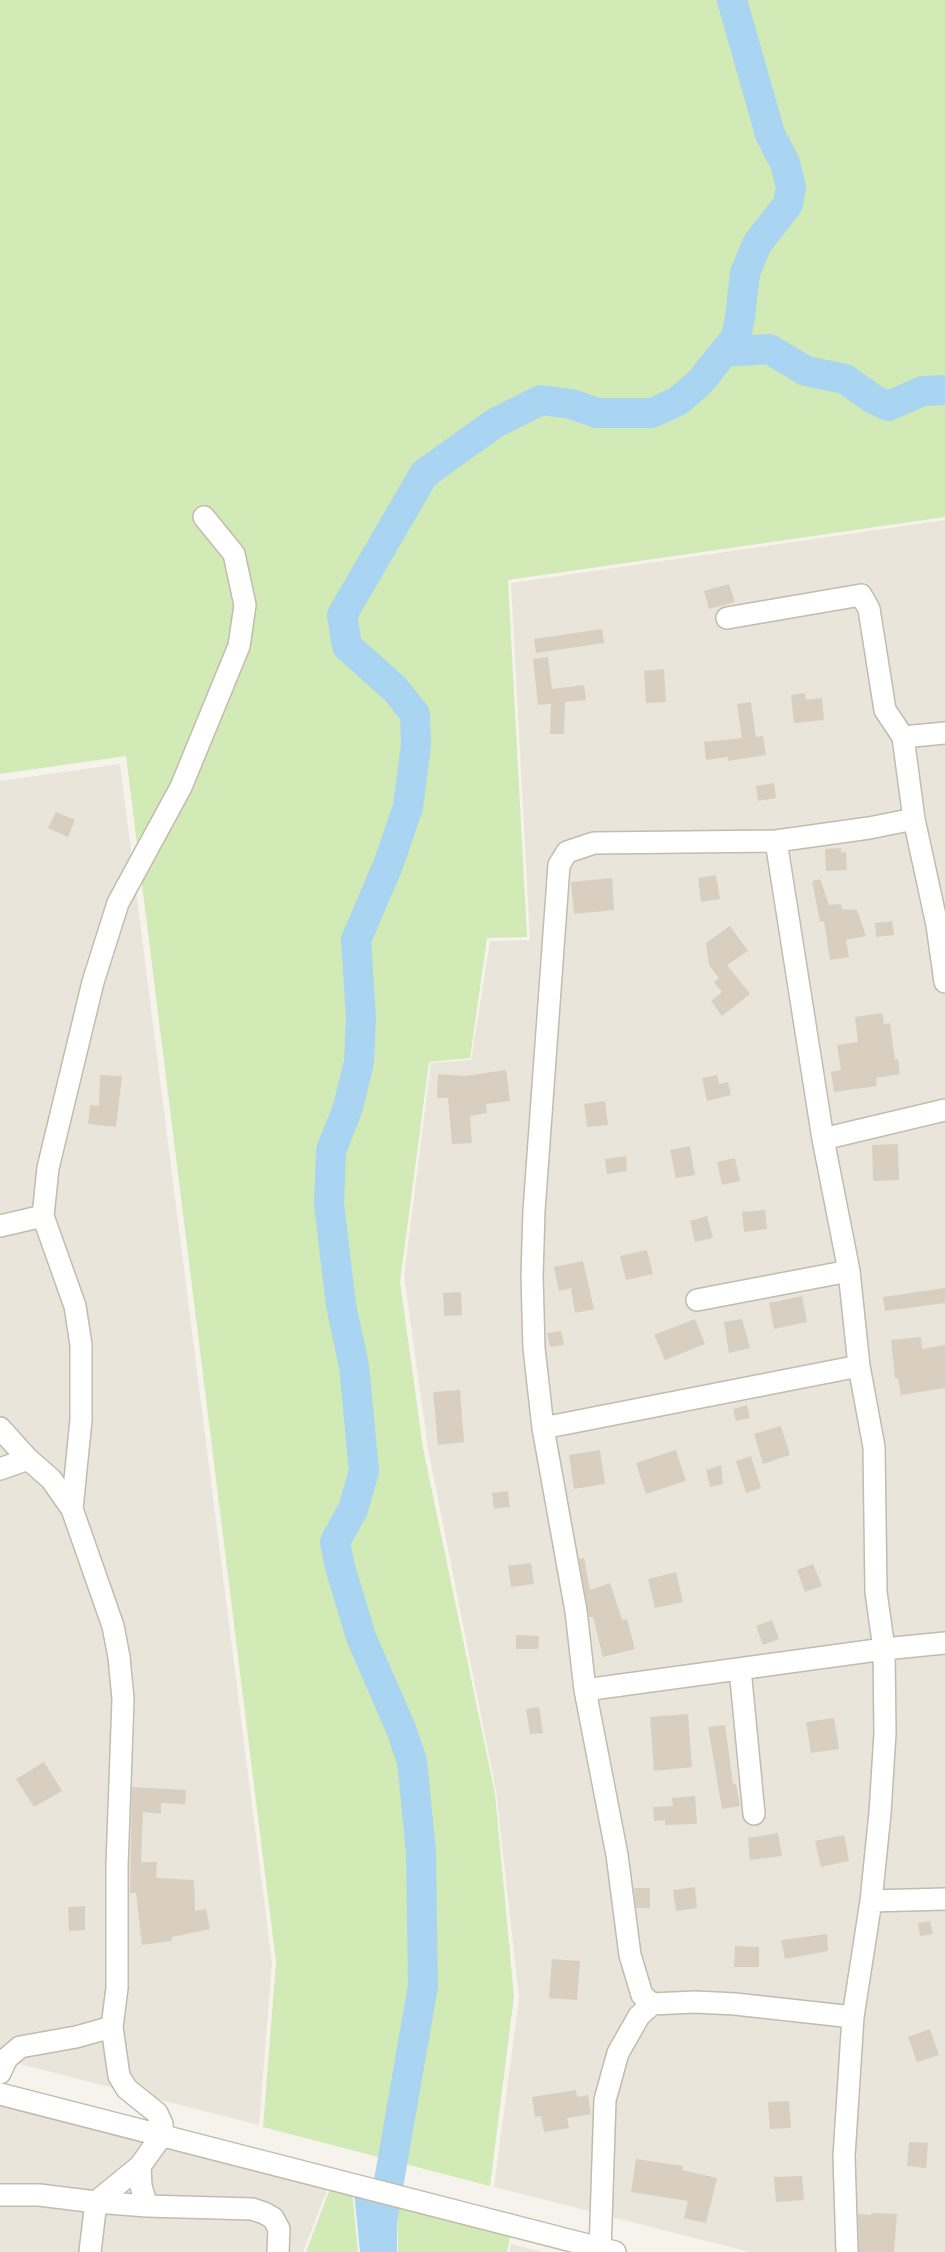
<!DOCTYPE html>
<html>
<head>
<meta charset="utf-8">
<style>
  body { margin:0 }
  canvas { display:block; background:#f6f3ec }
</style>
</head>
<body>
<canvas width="945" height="2252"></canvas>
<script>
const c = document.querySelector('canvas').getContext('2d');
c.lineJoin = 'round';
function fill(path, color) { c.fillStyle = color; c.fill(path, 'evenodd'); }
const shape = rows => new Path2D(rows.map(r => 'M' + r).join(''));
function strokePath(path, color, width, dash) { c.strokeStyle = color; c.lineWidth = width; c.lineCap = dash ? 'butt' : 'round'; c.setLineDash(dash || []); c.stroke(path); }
fill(shape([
  [945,520,945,2252,750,2252,494,2187,519,1998,496,1791,428,1448,404,1276,431,1063,471,1060,490,941,530,940,511,583],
  [120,764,272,1963,259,2125,0,2059,0,781],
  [0,2103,329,2185,303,2252,0,2252],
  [511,2244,543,2252,510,2252]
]), '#eae5da');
fill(shape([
  [0,0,945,0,945,517,508,580,527,937,487,938,470,1058,429,1062,400,1282,423,1448,495,1794,514,1996,490,2186,263,2127,276,1962,126,756,0,774],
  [331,2186,352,2191,358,2252,306,2252],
  [397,2203,511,2231,507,2252,398,2252]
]), '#d2eab5');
fill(shape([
  [354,2192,393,2201,393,2252,360,2252]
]), '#a9d4f2');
strokePath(shape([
  [725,352,769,349,806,371,845,379,873,399,888,406,923,391,945,390],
  [382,2252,382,2221,423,1986,421,1852,412,1761,401,1729,361,1637,340,1567,335,1542,353,1509,364,1471,354,1366,341,1305,329,1204,331,1151,348,1107,359,1062,361,1017,356,940,388,865,408,807,416,745,415,714,395,689,347,646,342,615,424,474,467,443,495,423,541,400,571,404,597,413,652,413,678,401,700,382,736,337,740,318,745,273,757,244,788,204,791,187,785,163,770,134,732,0]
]), '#a9d4f2', 30);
fill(shape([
  [729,584,735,602,709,609,704,591],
  [602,629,604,643,536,653,534,639],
  [548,657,552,689,584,685,586,700,565,702,564,734,550,734,551,704,538,705,533,659],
  [664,669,666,702,646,703,644,671],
  [805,693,806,700,822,698,824,720,794,723,791,695],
  [751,702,756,737,763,736,766,755,728,761,728,757,706,760,704,742,742,738,737,704],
  [774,783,776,798,758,801,756,786],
  [56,812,75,820,68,837,48,828],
  [841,848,841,853,846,852,847,870,826,871,825,849],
  [716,875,720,899,701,902,698,878],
  [612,878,614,910,574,914,571,882],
  [820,879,829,905,841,904,842,909,857,910,866,936,846,940,849,957,830,960,824,921,820,922,812,881],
  [892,921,894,935,876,937,875,923],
  [730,926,748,951,727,965,750,994,722,1016,711,1001,722,992,714,982,719,978,709,965,706,943],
  [882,1013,884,1024,890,1023,895,1060,898,1059,900,1074,876,1078,877,1086,834,1092,831,1072,841,1070,837,1045,858,1042,855,1017],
  [506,1070,510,1101,486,1104,487,1113,470,1116,472,1143,452,1144,448,1098,437,1098,438,1074,465,1076],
  [100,1075,122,1076,116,1127,88,1124,90,1105,99,1106],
  [717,1075,719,1084,728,1082,731,1095,707,1101,702,1078],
  [605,1101,608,1125,587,1127,584,1104],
  [898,1144,899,1180,873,1181,872,1145],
  [690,1146,695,1175,676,1178,670,1150],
  [626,1156,627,1171,607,1174,605,1159],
  [735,1158,740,1181,722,1185,717,1162],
  [765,1210,767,1229,744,1232,742,1212],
  [707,1216,713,1238,695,1242,690,1221],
  [647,1250,653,1274,626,1280,620,1256],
  [583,1261,594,1309,575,1313,571,1288,559,1291,554,1267],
  [945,1288,945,1303,885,1311,883,1297],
  [461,1292,462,1315,444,1316,443,1293],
  [802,1296,807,1322,774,1329,769,1303],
  [695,1319,705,1344,665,1360,654,1335],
  [742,1319,750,1348,729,1353,724,1322],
  [561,1331,564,1345,550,1347,547,1333],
  [921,1337,922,1349,945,1345,945,1388,901,1395,898,1378,895,1378,891,1340],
  [460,1390,464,1442,438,1445,433,1392],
  [747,1405,750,1418,736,1421,733,1409],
  [781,1426,790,1455,763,1464,754,1434],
  [600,1450,605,1484,574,1489,569,1455],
  [676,1450,686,1481,646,1494,636,1463],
  [751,1456,761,1488,746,1493,736,1461],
  [721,1465,723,1484,710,1487,706,1470],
  [508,1491,510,1507,494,1509,492,1493],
  [584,1558,590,1590,610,1583,622,1620,627,1619,635,1649,603,1657,593,1617,589,1617,579,1559],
  [531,1563,534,1584,511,1587,508,1566],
  [813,1564,822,1586,805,1592,797,1570],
  [676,1572,683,1602,655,1608,648,1579],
  [772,1620,779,1639,763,1645,756,1626],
  [516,1635,539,1636,538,1649,516,1649],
  [539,1707,543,1733,530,1734,526,1709],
  [688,1714,692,1767,654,1771,650,1717],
  [834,1718,839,1749,811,1753,806,1722],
  [725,1725,733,1784,736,1784,740,1806,722,1809,708,1727],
  [44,1762,62,1791,34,1807,16,1779],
  [132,1787,186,1790,185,1804,161,1803,161,1814,143,1812,141,1862,157,1862,156,1878,194,1880,195,1911,206,1909,210,1929,172,1937,172,1941,142,1945,136,1893,130,1893],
  [695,1796,697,1824,665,1825,665,1820,654,1821,653,1807,673,1806,672,1798],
  [778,1833,782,1856,750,1860,748,1838],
  [844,1835,849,1861,821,1867,815,1841],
  [695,1887,697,1908,676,1911,673,1890],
  [634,1888,650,1888,650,1908,636,1908],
  [85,1906,85,1930,69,1931,68,1907],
  [930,1921,933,1934,920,1936,918,1923],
  [827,1934,828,1951,785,1959,781,1940],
  [735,1946,759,1947,759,1967,734,1967],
  [552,1959,580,1961,577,2000,549,1998],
  [930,2029,939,2055,917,2062,908,2037],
  [576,2090,577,2097,588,2095,591,2114,567,2118,569,2128,544,2132,541,2116,535,2117,532,2097],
  [789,2101,791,2128,770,2129,768,2102],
  [909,2142,928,2143,926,2168,907,2166],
  [636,2159,683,2166,682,2170,717,2178,706,2223,684,2218,688,2201,631,2192],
  [802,2176,804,2200,776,2202,774,2177],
  [871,2213,897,2214,894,2252,859,2252,858,2214,871,2215]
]), '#d8cfc1');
const minor = shape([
  [727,618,861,595,869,609,885,710,903,737],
  [914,819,937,925,945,982],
  [776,841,823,1139,849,1271,859,1366,874,1447,876,1592,884,1649,885,1733,880,1813,871,1901,853,2017,844,2156,847,2252],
  [823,1139,945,1110],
  [0,1226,43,1216],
  [697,1300,849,1271],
  [0,1428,28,1459,51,1479,72,1509,113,1626,119,1657,123,1699,117,1866,117,1988,112,2027,76,2037,20,2047,7,2058,0,2073],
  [543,1428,859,1366],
  [0,1469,28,1459],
  [72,1509,81,1420,81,1345,75,1306,43,1216,48,1168,93,982,118,903,181,787,239,646,245,605,234,554,204,517],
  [740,1669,754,1814],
  [585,1690,884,1649,945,1643],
  [871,1901,945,1899],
  [652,2004,642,1995,630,1955,617,1855,585,1690,576,1611,543,1428,534,1348,532,1276,534,1211,559,865,567,852,594,843,776,841,869,828,914,819,903,737,945,733],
  [0,2094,615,2252],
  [140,2166,141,2186,147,2206],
  [0,2195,39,2195,96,2202,140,2166,163,2134,162,2124,157,2113,127,2089,119,2076,112,2027],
  [90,2252,96,2202,147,2206,252,2209,264,2213,273,2218,279,2229,278,2252],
  [600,2252,605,2100,618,2053,639,2016,652,2004,695,2002,735,2004,853,2017]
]);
strokePath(minor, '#c2bbae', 24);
strokePath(minor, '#fff', 21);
</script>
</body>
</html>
